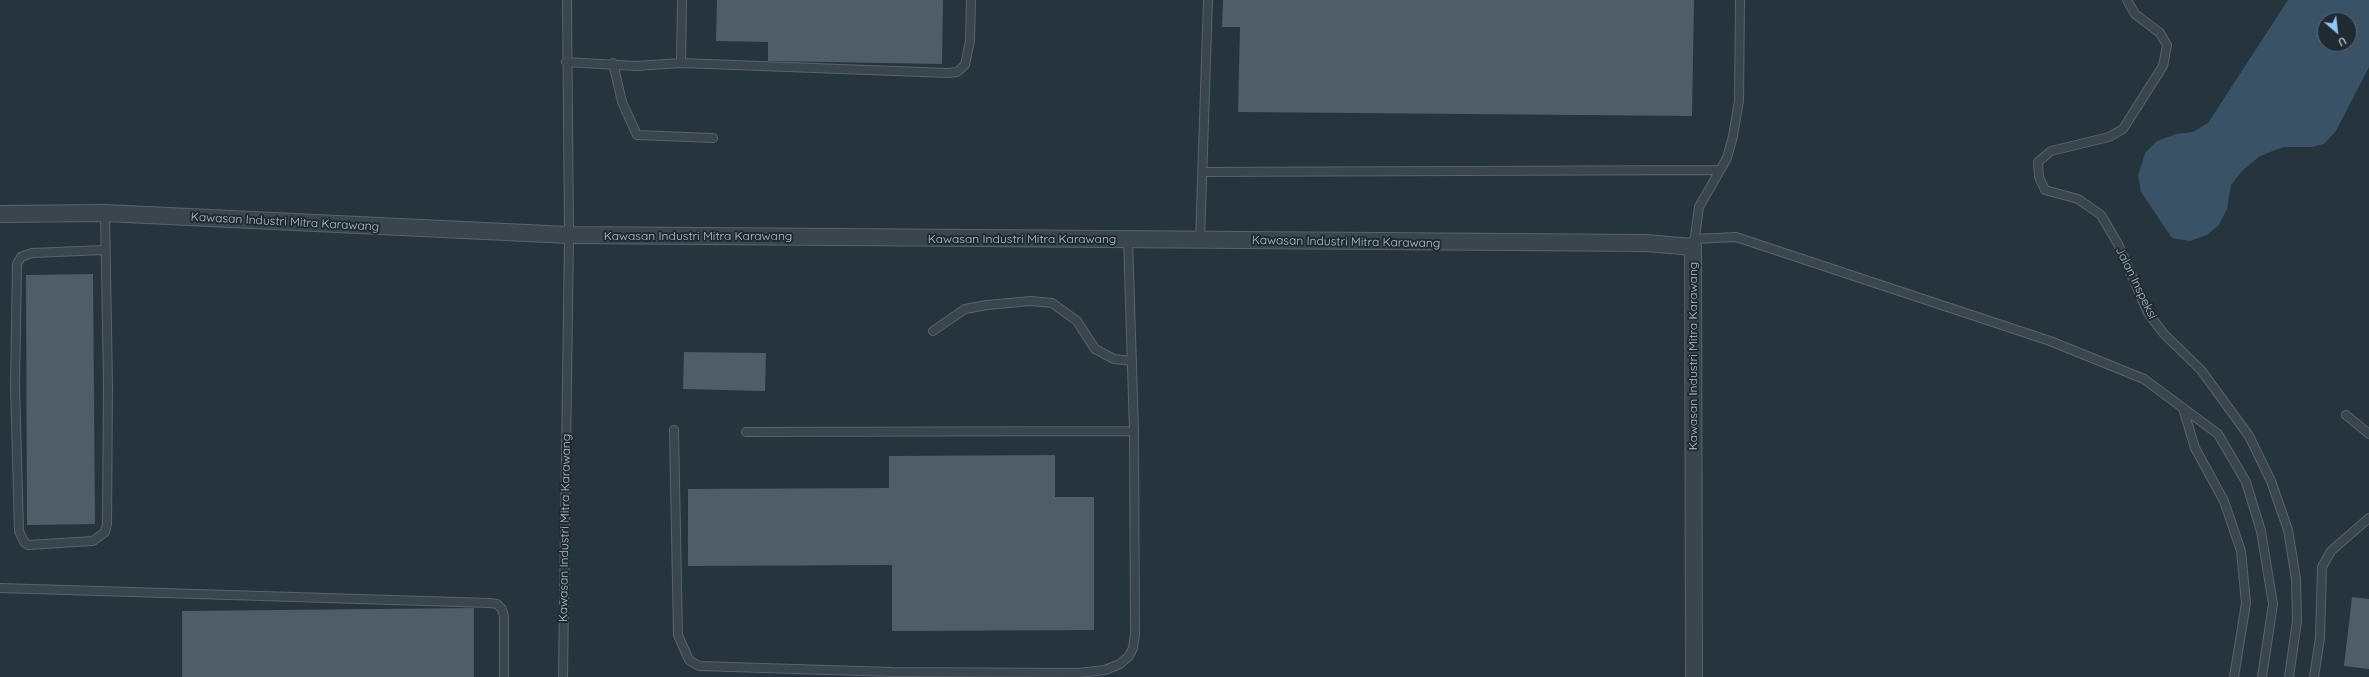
<!DOCTYPE html>
<html>
<head>
<meta charset="utf-8">
<style>
  body { margin:0 }
  #map { position:relative; width:2369px; height:677px; overflow:hidden; background:#26343e; font-family:Quicksand,sans-serif }
  canvas { display:block }
  .north { position:absolute; left:2317px; top:12px; width:40px; height:40px; box-sizing:border-box; background:#1f2a33; border:1px solid #5b666f; border-radius:50%; rotate:152deg; font-size:11px; font-weight:700; line-height:16px; text-align:center; color:#b6c0c9 }
  .north::after { content:''; display:block; margin:auto; width:14px; height:18px; background:#90c5f4; clip-path:polygon(50% 0,100% 100%,50% 72%,0 100%) }
</style>
</head>
<body>
<div id="map">
<canvas width="2369" height="677"></canvas>
<div class="north">U</div>
</div>
<script>
const c = document.querySelector('canvas').getContext('2d');
c.lineJoin = 'round';
function fill(path, color) { c.fillStyle = color; c.fill(path, 'evenodd'); }
const shape = rows => new Path2D(rows.map(r => 'M' + r).join(''));
function strokePath(path, color, width, dash) { c.strokeStyle = color; c.lineWidth = width; c.lineCap = dash ? 'butt' : 'round'; c.setLineDash(dash || []); c.stroke(path); }
function label(font, color, halo, rows, align = 'center') {
  c.font = font + ' Quicksand,sans-serif'; c.lineWidth = 4; c.setLineDash([]); c.textBaseline = 'middle'; c.strokeStyle = halo; c.fillStyle = color; for (const [text, x, y, turn = 0] of rows) {
    c.save(); c.translate(x, y); c.rotate((+turn || 0) * Math.PI / 180); c.textAlign = isNaN(turn) ? turn : align; if (halo) c.strokeText(text, 0, 0); c.fillText(text, 0, 0); c.restore();
  }
}
fill(shape([
  [2288,0,2369,0,2369,67,2336,131,2324,144,2312,147,2283,147,2260,156,2242,171,2231,185,2227,209,2219,225,2207,235,2190,241,2172,238,2141,192,2138,176,2145,153,2157,141,2176,134,2193,132,2208,123],
  [2325,20,2349,20,2349,44,2325,44]
]), '#3a5265');
fill(shape([
  [717,0,943,0,942,64,768,61,768,42,716,41],
  [1223,0,1694,0,1692,116,1238,112,1240,27,1222,27],
  [93,274,95,524,27,525,26,275],
  [684,352,766,353,765,391,683,389],
  [1055,455,1055,497,1094,497,1094,630,892,631,892,565,688,566,688,489,889,488,889,456],
  [2352,597,2369,599,2369,669,2344,666],
  [474,608,474,677,182,677,182,611]
]), '#4f5d69');
const lane = shape([
  [2127,0,2135,14,2160,33,2167,45,2163,66,2123,129,2109,137,2051,151,2038,162,2039,177,2045,190,2078,199,2101,215,2118,244,2148,313,2164,334,2201,370,2249,436,2271,481,2288,530,2296,579,2297,621,2289,677],
  [566,62,636,66,681,63,948,73,957,72,965,65,970,41,971,0],
  [613,63,622,102,637,135,713,138],
  [681,63,682,0],
  [1203,172,1720,170],
  [105,213,108,385,107,524,105,532,93,541,28,545,24,542,19,531,15,386,17,264,21,257,32,253,105,250],
  [1694,239,1736,237,2050,341,2144,379,2218,434,2246,482,2261,531,2273,604,2262,677],
  [1200,241,1208,0],
  [1694,244,1699,207,1727,158,1733,136,1739,101,1740,0],
  [933,331,965,309,987,305,1031,301,1052,303,1077,321,1095,349,1114,359,1132,361],
  [2183,408,2195,448,2224,501,2241,551,2246,603,2234,677],
  [2346,415,2369,434],
  [674,430,678,635,689,660,699,666,892,672,1078,673,1105,670,1120,664,1129,656,1133,648,1135,634,1134,431,1128,239],
  [746,432,1134,431],
  [0,588,490,603,497,604,502,609,504,616,504,677],
  [563,677,569,235,567,0],
  [2314,677,2320,638,2322,567,2331,551,2369,518]
]);
const street = shape([
  [0,214,105,213,569,235,1646,243,1693,247,1694,677]
]);
strokePath(lane, '#58636c', 10);
strokePath(street, '#58636c', 18);
strokePath(lane, '#3a454e', 8);
strokePath(street, '#3a454e', 16);
label('12px', '#b6c0c9', '#1f2a33', [
  ["Kawasan Industri Mitra Karawang",285,222,3],
  ["Kawasan Industri Mitra Karawang",698,236],
  ["Kawasan Industri Mitra Karawang",1022,239],
  ["Kawasan Industri Mitra Karawang",1346,242,1],
  ["Jalan Inspeksi",2136,283,64],
  ["Kawasan Industri Mitra Karawang",1693,356,-90],
  ["Kawasan Industri Mitra Karawang",565,528,-89]
]);
</script>
</body>
</html>
